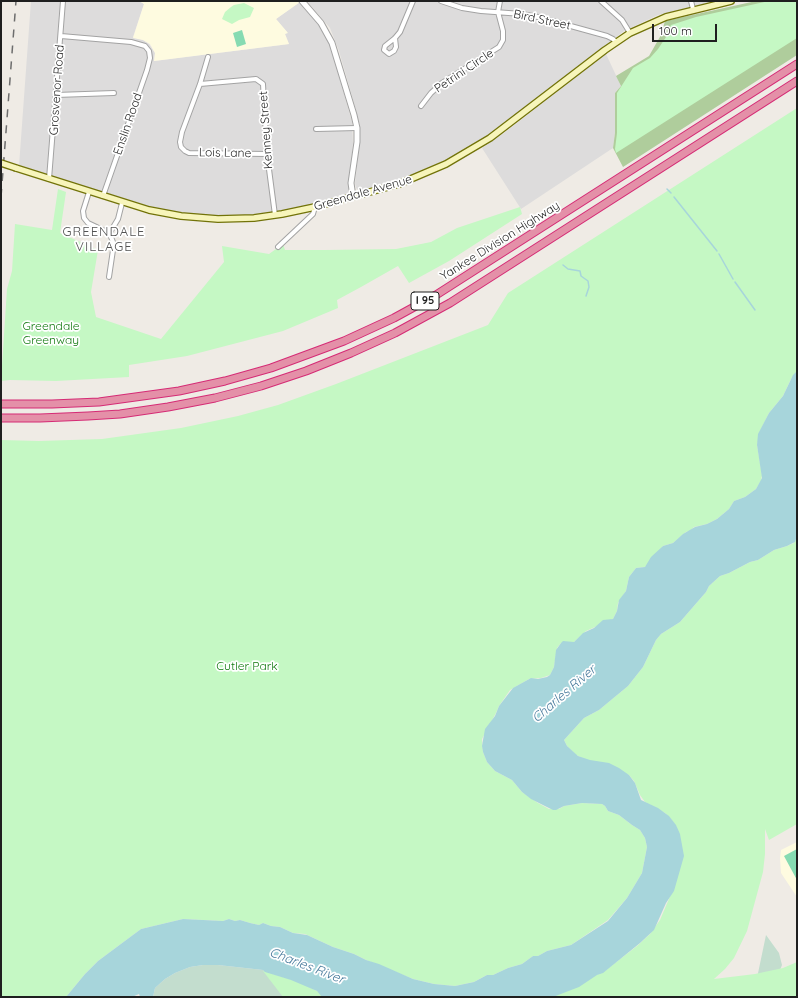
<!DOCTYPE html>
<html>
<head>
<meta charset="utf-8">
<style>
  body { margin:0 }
  #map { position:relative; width:798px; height:998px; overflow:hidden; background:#efebe5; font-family:Quicksand,sans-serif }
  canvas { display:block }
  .frame { position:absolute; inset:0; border:2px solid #1f1f1f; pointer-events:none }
  .scale { position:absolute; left:652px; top:24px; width:65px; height:18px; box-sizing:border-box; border:2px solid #1f1f1f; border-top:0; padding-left:5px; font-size:12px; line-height:14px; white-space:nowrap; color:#1f1f1f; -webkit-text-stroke:3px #fff; paint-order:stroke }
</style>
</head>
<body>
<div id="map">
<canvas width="798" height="998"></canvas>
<div class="frame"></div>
<div class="scale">100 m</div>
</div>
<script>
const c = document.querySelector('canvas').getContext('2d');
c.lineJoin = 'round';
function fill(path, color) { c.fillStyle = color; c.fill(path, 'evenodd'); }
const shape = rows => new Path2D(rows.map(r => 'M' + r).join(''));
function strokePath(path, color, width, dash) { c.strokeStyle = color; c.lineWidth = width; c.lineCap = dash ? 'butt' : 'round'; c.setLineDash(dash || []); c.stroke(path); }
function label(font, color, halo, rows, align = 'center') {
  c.font = font + ' Quicksand,sans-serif'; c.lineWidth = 3.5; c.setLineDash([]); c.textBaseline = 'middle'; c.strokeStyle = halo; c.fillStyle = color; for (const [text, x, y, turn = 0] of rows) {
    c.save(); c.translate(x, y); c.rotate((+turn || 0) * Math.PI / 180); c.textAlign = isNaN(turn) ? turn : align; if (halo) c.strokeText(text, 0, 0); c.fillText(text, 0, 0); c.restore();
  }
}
fill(shape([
  [31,1,139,1,144,4,133,37,143,40,149,44,155,53,154,61,289,44,285,34,287,32,276,19,300,2,318,23,331,47,352,122,353,143,348,196,282,212,252,216,227,217,177,213,158,209,19,166],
  [307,1,716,1,658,15,624,31,487,137,453,158,402,180,366,191,359,191,356,188,355,183,360,139,360,126,354,103,339,51,330,28],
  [606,54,621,86,615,93,615,133,613,148,521,209,482,148,504,133]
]), '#dddcdc');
fill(shape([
  [139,1,299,1,300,2,276,19,288,33,285,34,289,44,154,61,155,53,150,44,143,40,133,38,144,4],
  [797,842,797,897,781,873,780,858,781,850]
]), '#fefbe0');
fill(shape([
  [756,1,797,1,797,55,623,167,613,148,615,133,615,93,621,86,616,76,649,56,661,35,665,21]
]), '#afcd9c');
fill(shape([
  [766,935,779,953,782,965,780,970,757,978],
  [203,965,218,965,263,970,322,997,153,997,155,988,165,979,175,973,190,967]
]), '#c3ddce');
fill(shape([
  [769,1,797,1,797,38,616,153,615,149,617,133,617,93,633,68,650,58,658,49,666,37,671,25,696,17],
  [244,3,254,8,250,17,239,20,232,24,222,19,225,12,231,7,234,5],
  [797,108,797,371,791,379,783,396,769,413,762,427,757,445,762,475,761,481,756,489,745,497,734,501,729,509,717,519,707,524,694,527,690,531,686,532,673,543,663,546,647,566,645,567,636,568,629,577,626,591,618,603,617,611,613,619,586,631,574,642,561,643,557,648,554,667,550,675,541,678,529,679,510,690,499,706,496,713,482,739,483,752,487,762,495,771,512,780,522,792,538,803,549,809,559,809,564,806,582,803,602,804,605,806,608,811,619,815,632,825,640,830,645,838,647,847,642,873,627,898,608,920,571,945,547,951,538,956,533,956,522,964,508,968,493,975,487,975,474,982,455,986,434,984,413,979,366,960,354,954,333,947,305,934,293,933,280,927,271,926,263,923,259,925,250,923,240,920,235,921,229,919,223,921,183,919,141,929,98,961,85,974,66,997,1,997,1,440,39,441,102,439,181,428,238,416,278,405,336,384,488,325,508,293],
  [58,189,66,192,60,233,98,250,91,292,96,317,161,339,224,262,222,246,269,254,283,244,285,250,325,250,396,249,431,242,457,228,520,207,522,214,449,261,409,283,398,266,361,287,337,300,338,308,283,331,187,356,129,365,129,377,56,381,10,380,1,381,7,289,12,271,15,224,52,230],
  [797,536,797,824,769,840,765,829,765,854,763,872,747,931,734,958,725,969,714,979,755,974,783,968,797,962,797,997,550,997,606,970,637,946,650,934,660,920,674,887,677,828,671,819,665,813,645,802,640,795,634,781,629,775,589,761,576,755,567,746,564,740,584,718,599,710,628,686,643,667,656,640,661,634,680,622,706,592,709,586,720,576,729,573,750,562,758,560,774,550,787,546,794,543],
  [263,971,300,982,328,997,283,997]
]), '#c5f8c4');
fill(shape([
  [242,30,246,44,237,47,233,33],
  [797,849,797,880,784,856]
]), '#86dbb2');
fill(shape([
  [797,371,797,536,795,542,787,546,774,550,758,560,750,562,729,573,720,576,709,586,706,592,680,622,661,634,656,640,643,667,628,686,599,710,584,718,564,740,567,746,578,756,590,760,609,763,619,768,629,775,635,783,641,800,658,808,669,816,676,825,680,834,684,856,674,891,666,903,654,930,640,943,603,973,597,975,579,987,553,997,322,997,317,991,291,980,265,972,263,970,218,965,203,965,190,967,175,973,165,979,155,988,153,997,140,997,139,994,132,997,66,997,85,974,98,961,141,929,183,919,223,921,229,919,235,921,240,920,250,923,259,925,263,923,271,926,280,927,293,933,307,935,333,947,354,954,366,960,379,964,413,979,434,984,455,986,474,982,487,975,493,975,508,968,522,964,533,956,538,956,547,951,571,945,608,921,627,898,642,873,647,847,645,838,640,830,632,825,619,815,608,811,605,806,602,804,582,803,564,806,556,810,553,810,531,799,522,792,512,780,495,771,487,762,483,752,482,746,485,729,495,716,499,706,513,688,531,678,538,679,547,677,550,675,554,667,556,650,561,643,563,641,574,642,583,633,594,628,603,620,613,619,617,611,619,600,626,591,629,577,636,568,645,567,651,557,663,546,673,543,683,534,695,527,707,524,717,519,729,509,734,501,745,497,756,489,762,478,757,445,758,434,769,413,783,396,793,375]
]), '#a7d5db');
strokePath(shape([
  [667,189,671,193],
  [674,197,717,251],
  [719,254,733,279],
  [563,265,568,269,580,271,581,276,588,281,589,287,586,296],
  [735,282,755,310]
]), '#a7d5db', 1.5);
const minor = shape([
  [441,1,462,8,481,11,522,14,538,17,607,36,613,39,616,42],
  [601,1,622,20,630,33],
  [691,1,693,9],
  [61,36,131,42,145,46,149,51,150,58,147,70,103,196],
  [395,38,396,47,394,51,389,54,384,50,385,46,395,38,400,32,413,1],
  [208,57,200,84,182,132,180,142,181,147,185,151,189,153,267,154],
  [200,84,256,79,263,84,267,154,275,215],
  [56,95,114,93],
  [421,106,431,93,442,83,499,47,503,40,503,31,498,12,500,1],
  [316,129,357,128],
  [49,179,63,1],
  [89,192,83,211,84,218,88,223,107,232,111,237,113,242,113,250,109,277],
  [109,234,118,219,122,203],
  [278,247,313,214,315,207]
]);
const tertiary = shape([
  [302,1,321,23,332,43,354,115,357,128,357,142,351,183,353,197]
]);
const secondary = shape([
  [16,168,149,210,181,216,218,219,254,218,282,214,315,207,399,184,446,164,490,138,605,50,630,33,666,17,731,1]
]);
const motorway = shape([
  [1,404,52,404,99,402,179,391,225,381,271,368,344,341,394,318,436,295,797,64],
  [1,418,40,418,88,416,120,414,168,407,215,398,261,386,306,371,351,353,395,333,450,303,797,81]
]);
strokePath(minor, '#a3a3a3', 6);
strokePath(tertiary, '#a3a3a3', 7);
strokePath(secondary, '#727309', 8);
strokePath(motorway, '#d52b75', 9);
strokePath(minor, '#fff', 4);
strokePath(tertiary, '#fff', 5);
strokePath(secondary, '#f7f5bb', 5.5);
strokePath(motorway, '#e490a8', 7);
strokePath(shape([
  [1,197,16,1]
]), '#6d6d6d', 1.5, [8, 8]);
const secondaryBridge = shape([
  [1,163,16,168]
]);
strokePath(secondaryBridge, '#727309', 8, []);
strokePath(secondaryBridge, '#f7f5bb', 5.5);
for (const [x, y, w] of [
  [425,301,28]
]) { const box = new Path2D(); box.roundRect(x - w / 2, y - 9, w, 18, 3); c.fillStyle = '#fff'; c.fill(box); strokePath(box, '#1f1f1f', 1); }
label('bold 11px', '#1f1f1f', null, [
  ["I 95",425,301]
]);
label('12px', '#1f1f1f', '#fff', [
  ["Bird Street",542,20,12],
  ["Petrini Circle",464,71,-34],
  ["Grosvenor Road",57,90,-86],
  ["Enslin Road",128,124,-71],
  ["Kenney Street",266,130,-94],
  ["Lois Lane",225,153,1],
  ["Greendale Avenue",363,193,-16],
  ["Yankee Division Highway",500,241,-32]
]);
label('12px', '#117a0f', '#fff', [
  ["Greendale",51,326],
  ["Greenway",51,340],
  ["Cutler Park",247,666]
]);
c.letterSpacing = '1px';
label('13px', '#525252', '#fff', [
  ["GREENDALE",104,232],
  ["VILLAGE",104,247]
]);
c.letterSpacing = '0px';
label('italic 13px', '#487a9c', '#fff', [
  ["Charles River",564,694,-41],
  ["Charles River",307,966,21]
]);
</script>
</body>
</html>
